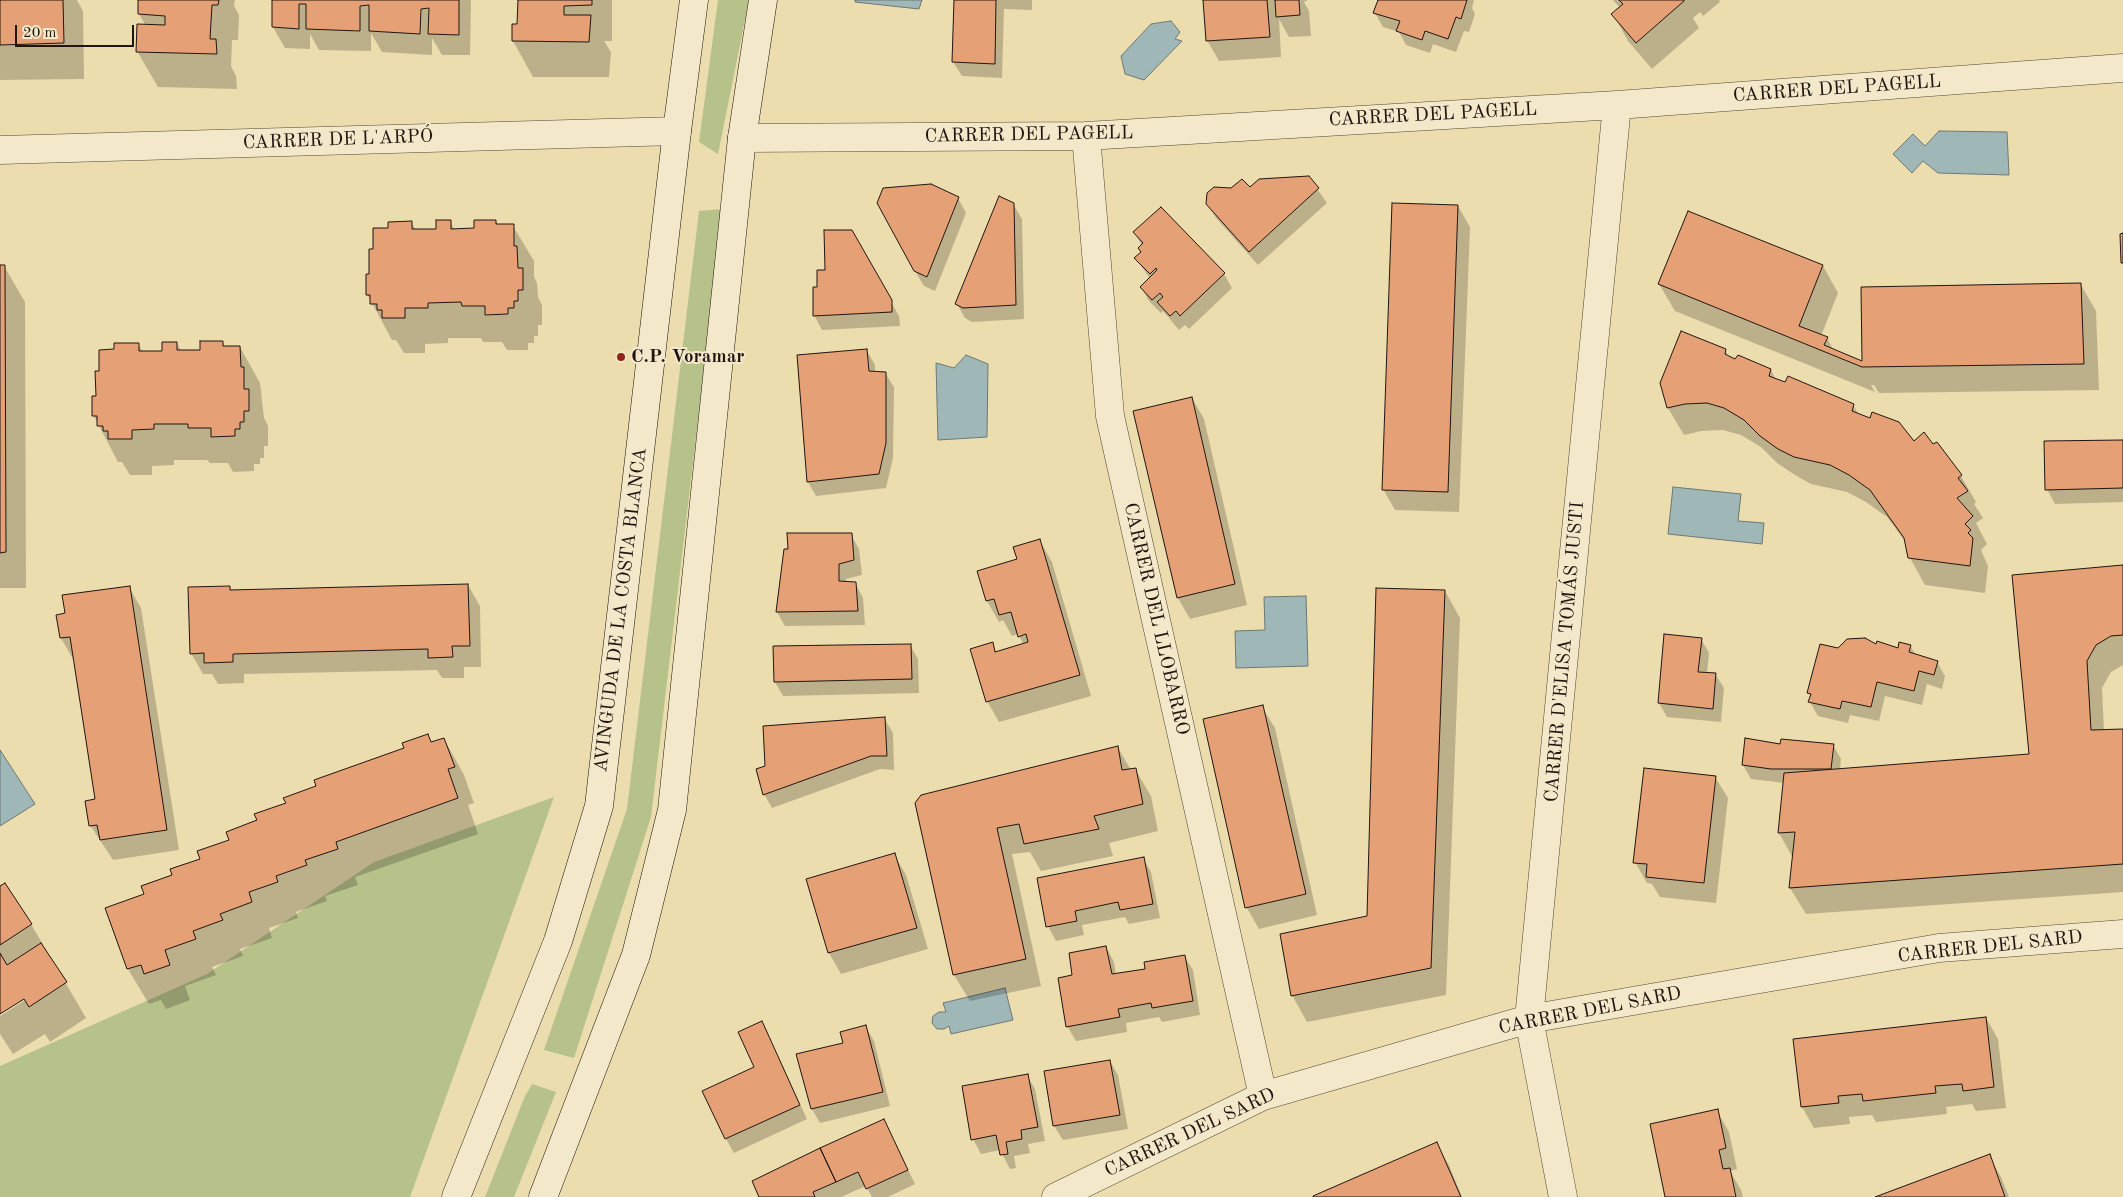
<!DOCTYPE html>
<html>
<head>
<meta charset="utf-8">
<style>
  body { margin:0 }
  #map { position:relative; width:2123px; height:1197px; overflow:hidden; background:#ecddae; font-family:"Old Standard TT",serif }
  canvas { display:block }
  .scale { position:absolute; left:15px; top:25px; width:119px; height:22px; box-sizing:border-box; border:2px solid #211511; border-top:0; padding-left:6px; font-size:15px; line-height:18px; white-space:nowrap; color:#211511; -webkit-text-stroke:4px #f3e9ca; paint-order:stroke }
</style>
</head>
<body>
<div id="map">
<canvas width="2123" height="1197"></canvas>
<div class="scale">20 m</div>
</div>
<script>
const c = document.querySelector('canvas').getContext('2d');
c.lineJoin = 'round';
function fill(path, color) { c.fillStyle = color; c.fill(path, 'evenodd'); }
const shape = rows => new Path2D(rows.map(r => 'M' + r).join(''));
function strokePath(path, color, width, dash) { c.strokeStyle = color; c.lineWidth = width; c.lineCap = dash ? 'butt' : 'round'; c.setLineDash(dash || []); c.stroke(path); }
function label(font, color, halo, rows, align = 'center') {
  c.font = font + ' "Old Standard TT",serif'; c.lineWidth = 4; c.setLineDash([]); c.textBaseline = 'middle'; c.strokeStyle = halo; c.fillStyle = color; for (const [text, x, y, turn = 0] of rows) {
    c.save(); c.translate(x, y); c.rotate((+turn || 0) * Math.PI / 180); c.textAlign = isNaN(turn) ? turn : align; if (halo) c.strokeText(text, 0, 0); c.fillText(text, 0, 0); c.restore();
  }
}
fill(shape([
  [718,0,749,0,718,154,699,142],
  [723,209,651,817,574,1058,544,1050,627,809,699,211],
  [554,797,410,1197,0,1197,0,1066,207,974,374,862],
  [532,1084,556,1092,514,1197,485,1197,525,1096]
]), '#b7c18a');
const water = shape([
  [855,0,922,0,919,9,855,2,855,0],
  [1171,21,1180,32,1175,39,1182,41,1144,80,1125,74,1121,56,1151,24,1171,21],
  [1939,131,2007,132,2009,175,1938,173,1923,161,1912,173,1893,154,1913,134,1925,146,1939,131],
  [966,355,988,364,987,437,938,440,936,363,954,368,966,355],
  [1673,487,1741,494,1738,521,1764,523,1762,544,1668,534,1673,487],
  [1306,596,1308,666,1236,668,1235,631,1265,630,1264,597,1306,596],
  [0,750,35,804,0,826,0,750],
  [1005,988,1013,1020,951,1034,949,1026,944,1029,937,1029,932,1023,933,1016,939,1012,946,1012,943,1003,1005,988]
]);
fill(water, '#9fb8b7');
strokePath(water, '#6d7775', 1);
fill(shape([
  [0,0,77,0,83,11,84,79,0,80],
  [139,0,235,0,234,6,239,15,238,40,232,40,231,66,236,76,237,89,158,87,137,51,146,26,139,14],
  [273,0,471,0,470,55,442,55,432,38,432,55,382,52,371,33,371,51,319,50,310,34,310,49,285,48,273,27],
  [519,0,612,0,612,41,604,41,611,52,609,77,533,77,513,41,518,25],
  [955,0,1032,0,1032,10,1004,9,1002,78,962,76,953,62],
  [1205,0,1308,0,1304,2,1309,11,1311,36,1289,37,1279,19,1281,57,1219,61,1207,40],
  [1379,0,1474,0,1472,8,1475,14,1469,32,1464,31,1456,52,1433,44,1430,53,1406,45,1399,32,1383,27,1375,13],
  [1613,0,1719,0,1720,2,1703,16,1700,12,1693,18,1699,28,1652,69,1628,41,1613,14,1620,8],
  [1309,177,1327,203,1258,265,1216,218,1207,204,1250,189],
  [958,198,966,213,935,291,924,286,915,271],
  [1013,204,1022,219,1024,319,972,322,965,318,957,304],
  [1458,206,1470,227,1459,512,1395,510,1383,489],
  [1161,208,1224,274,1232,288,1189,329,1185,325,1179,330,1163,311,1161,313,1149,301,1141,287,1150,279,1136,258,1142,253,1142,246,1135,233],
  [1689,213,1823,266,1838,293,1821,336,1827,338,1834,351,1863,363,2081,285,2096,311,2099,390,1879,393,1874,385,1871,385,1875,392,1675,311,1659,284],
  [496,221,498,226,513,226,534,261,534,277,537,283,538,297,542,305,542,325,538,325,538,336,534,336,534,343,528,343,528,350,507,350,502,342,483,342,481,338,448,338,448,343,425,344,425,353,404,353,396,340,392,340,367,294,374,250,389,229,411,222,416,230,437,230,450,222,455,230,475,230],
  [851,231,899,316,900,326,822,330,814,315,819,288,826,271],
  [0,266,4,266,25,302,26,588,0,588],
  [222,342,225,347,240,347,260,383,264,418,268,426,268,446,264,446,264,458,260,458,260,464,254,464,254,471,233,472,228,463,210,463,207,460,174,460,174,465,152,466,152,475,130,475,122,462,118,462,94,416,100,372,115,351,138,344,143,352,163,352,177,343,181,351,201,351],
  [1725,350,1729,358,1771,370,1776,380,1853,405,1859,415,1913,442,1933,446,1961,476,1976,502,1974,504,1983,518,1976,523,1987,544,1981,550,1988,566,1985,593,1925,585,1910,558,1907,544,1887,517,1866,502,1847,492,1811,484,1795,475,1777,463,1761,447,1741,435,1723,430,1701,431,1684,435,1668,408,1661,383],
  [867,351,875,365,875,372,885,373,894,387,893,458,886,488,816,496,808,482,798,356],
  [1192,398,1204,419,1247,605,1190,619,1178,598],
  [2123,441,2123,502,2055,504,2047,489],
  [851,535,859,549,862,575,846,579,846,583,855,583,863,598,865,625,785,626,777,612],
  [1040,541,1052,562,1091,696,999,722,987,701,992,644,997,653,1024,645,1018,634,1012,636,1003,620,999,622,987,601,978,572,1018,560],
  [2123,566,2123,665,2111,672,2102,688,2104,731,2123,730,2123,892,1806,914,1790,888,1793,858,1779,833,1785,783,1751,779,1743,765,1746,739,1781,745,1833,745,1841,759,1840,770,2031,755],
  [468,585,480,606,481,667,464,667,464,678,442,678,437,670,244,674,244,683,218,684,212,674,203,674,191,653,230,587,232,591],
  [129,587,141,608,179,850,113,860,90,825,96,800,75,659,73,659,61,638,57,616,66,614],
  [1445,591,1460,618,1446,995,1307,1022,1292,995,1368,917],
  [1701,639,1709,653,1707,673,1715,674,1724,688,1721,722,1667,717,1659,703],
  [910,645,918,659,919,693,783,696,775,682],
  [1877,646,1899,649,1910,646,1916,655,1937,662,1945,676,1942,689,1927,684,1922,705,1885,696,1879,721,1850,715,1848,723,1818,716,1810,702,1811,697,1809,693,1838,650],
  [1262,707,1275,728,1317,915,1259,929,1247,908,1204,720],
  [884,718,893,733,894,770,880,769,772,808,764,794],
  [427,735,432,743,444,739,464,775,474,803,468,805,478,834,355,877,358,885,325,896,327,901,296,912,298,918,269,928,272,938,240,949,243,956,212,967,216,975,185,986,190,1000,166,1009,161,1000,149,1004,128,969,107,908,145,895,259,821,318,787,405,749],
  [1118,748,1131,770,1135,769,1151,796,1158,831,1109,843,1113,856,1041,871,1030,852,1012,854,1041,986,970,1001,954,975,916,803],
  [1715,777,1728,798,1716,903,1660,897,1652,884,1647,883,1635,862],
  [894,854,906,875,928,949,841,974,829,953,807,879],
  [1143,858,1151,872,1160,918,1129,924,1125,917,1082,925,1084,935,1056,941,1048,926],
  [0,887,31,924,86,1018,50,1042,45,1034,13,1054,0,1034,0,1016,30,997,28,994,0,1013],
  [1106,947,1114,962,1116,975,1147,970,1184,956,1193,970,1200,1015,1162,1022,1159,1017,1126,1023,1127,1032,1076,1041,1067,1026,1074,976],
  [1986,1018,1998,1039,2006,1108,1976,1111,1972,1104,1946,1107,1947,1114,1876,1122,1872,1115,1849,1117,1850,1124,1814,1128,1802,1107,1795,1040],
  [762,1022,807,1119,734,1153,726,1139,756,1068],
  [866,1027,874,1041,890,1106,820,1123,812,1109,798,1055,844,1044],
  [1110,1061,1118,1075,1128,1129,1063,1140,1054,1126],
  [1027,1075,1035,1089,1045,1141,1028,1144,1030,1153,1014,1156,1016,1168,1010,1169,1000,1150,981,1154,973,1139],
  [1717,1111,1729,1132,1737,1169,1730,1171,1741,1190,1743,1197,1667,1197],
  [884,1120,915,1184,888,1197,872,1197,866,1186,841,1197,761,1197],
  [1436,1144,1449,1165,1462,1197,1314,1197],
  [1989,1156,2001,1177,2009,1197,1879,1197]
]), '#0003');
const building = shape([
  [0,0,63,0,64,43,0,45,0,0],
  [138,0,219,0,218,5,212,5,210,39,216,39,217,54,136,52,137,24,165,25,165,16,138,14,138,0],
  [272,0,459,0,459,35,428,34,429,8,421,9,420,34,369,31,369,5,360,6,360,31,306,29,306,4,299,4,299,29,272,27,272,0],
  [518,0,592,0,592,5,564,6,564,15,591,15,589,42,512,41,512,24,517,24,518,0],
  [954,0,996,0,995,64,952,62,954,0],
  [1203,0,1267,0,1270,37,1206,41,1203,0],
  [1275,0,1299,0,1300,15,1276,17,1275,0],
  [1378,0,1467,0,1461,19,1456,17,1448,39,1425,31,1422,40,1396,31,1400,21,1373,13,1378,0],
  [1619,0,1684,0,1684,1,1636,43,1611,14,1623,4,1619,0],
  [1309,176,1319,188,1249,252,1206,204,1207,193,1214,187,1231,188,1242,179,1250,187,1259,179,1309,176],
  [931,184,959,197,927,277,914,271,877,203,883,188,931,184],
  [999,196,1014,203,1016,305,963,308,955,304,999,196],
  [1392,203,1458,205,1448,492,1382,490,1392,203],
  [1161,207,1225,273,1180,316,1176,311,1170,316,1157,302,1163,297,1160,293,1152,300,1140,287,1157,270,1156,268,1150,274,1134,258,1141,252,1138,248,1143,243,1133,232,1161,207],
  [1688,211,1823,265,1799,326,1828,337,1824,345,1862,361,1861,287,2081,283,2084,364,1862,367,1658,284,1688,211],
  [436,220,451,220,451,229,474,228,474,220,496,220,496,224,514,224,514,246,517,246,518,268,523,268,523,290,518,290,518,301,514,301,514,308,508,308,508,314,485,315,485,306,462,306,461,302,428,303,428,308,405,308,405,318,382,318,382,310,377,310,377,304,370,304,370,295,366,295,366,274,369,274,369,249,373,249,373,228,388,228,388,222,412,221,412,229,436,229,436,220],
  [824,230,852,230,892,300,892,312,813,316,813,287,817,287,817,270,825,270,824,230],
  [2123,233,2123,263,2121,263,2120,234,2123,233],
  [0,265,5,265,6,552,0,553,0,265],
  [1681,331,1726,349,1725,354,1735,359,1738,355,1771,369,1769,376,1785,382,1788,376,1854,404,1852,411,1870,418,1872,412,1899,422,1914,441,1924,432,1933,444,1937,442,1962,475,1958,478,1968,491,1957,498,1973,516,1965,524,1971,530,1968,533,1973,538,1970,566,1908,558,1904,538,1870,490,1849,475,1830,465,1794,457,1778,449,1760,436,1744,420,1724,408,1707,403,1685,404,1667,408,1660,383,1681,331],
  [200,341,223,341,223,346,240,346,241,367,244,367,244,389,249,389,249,411,244,411,244,422,240,422,240,429,235,429,235,436,211,437,211,428,188,428,188,424,154,424,154,429,132,430,132,439,108,439,108,431,103,431,103,426,97,426,97,416,92,416,92,396,96,396,95,371,99,371,99,350,114,349,114,343,139,343,139,351,162,351,162,342,177,342,177,350,200,350,200,341],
  [867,349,869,371,886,372,886,443,879,474,807,482,797,355,867,349],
  [1192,397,1235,584,1177,598,1133,411,1192,397],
  [2123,440,2123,488,2045,490,2044,441,2123,440],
  [787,533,852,533,854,560,839,564,839,581,856,582,858,611,776,612,784,549,788,549,787,533],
  [1040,539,1080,675,986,702,970,649,993,642,995,652,1028,642,1026,634,1018,637,1011,612,999,615,994,599,986,601,977,571,1017,559,1013,547,1040,539],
  [2123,565,2123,635,2111,636,2096,645,2087,661,2091,730,2123,729,2123,864,1789,888,1795,832,1778,833,1784,773,2029,754,2012,575,2123,565],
  [468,584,470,646,452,646,453,657,428,658,428,649,233,654,233,662,204,663,204,653,190,654,188,587,230,586,230,590,468,584],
  [130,586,167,830,100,840,97,825,89,826,85,801,95,799,70,637,60,638,56,615,65,613,62,595,130,586],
  [1376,588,1445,590,1431,968,1291,996,1280,934,1367,916,1376,588],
  [1664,634,1702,638,1698,672,1716,673,1713,709,1658,703,1664,634],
  [1865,638,1876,644,1877,641,1898,648,1899,642,1911,645,1909,652,1938,661,1934,675,1919,671,1914,691,1877,682,1871,707,1842,701,1840,709,1808,702,1811,694,1807,693,1820,644,1838,648,1847,639,1865,638],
  [911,644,912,679,774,682,773,646,911,644],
  [1263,705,1306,894,1245,908,1203,719,1263,705],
  [885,717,887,756,871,756,763,795,756,769,765,766,763,726,885,717],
  [428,734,431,742,444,738,455,767,448,769,458,798,336,842,338,849,305,860,307,865,276,876,278,882,249,892,252,902,220,914,223,920,193,931,196,939,165,950,170,965,144,974,141,965,127,969,105,908,144,894,141,886,172,875,170,869,200,859,197,851,229,840,226,832,257,820,254,814,286,803,283,798,316,786,314,780,404,748,402,743,428,734],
  [1745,738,1780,744,1781,739,1834,744,1831,769,1771,769,1742,765,1745,738],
  [1118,746,1122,770,1136,768,1143,804,1094,816,1099,829,1024,844,1019,824,997,828,1026,959,953,975,915,803,921,795,1118,746],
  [1644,768,1716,776,1704,883,1646,877,1647,864,1633,863,1644,768],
  [895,853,917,928,828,953,806,879,895,853],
  [1144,857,1153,904,1120,910,1118,902,1075,911,1077,921,1046,927,1037,878,1144,857],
  [5,883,32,924,0,945,0,886,5,883],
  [41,943,67,982,29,1007,24,999,0,1014,0,953,7,965,41,943],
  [1106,946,1112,974,1145,969,1144,962,1185,955,1193,1001,1152,1008,1151,1003,1118,1009,1120,1017,1066,1027,1058,978,1072,975,1069,953,1106,946],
  [1986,1017,1994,1087,1963,1091,1962,1084,1935,1086,1936,1093,1863,1101,1862,1094,1838,1096,1839,1103,1801,1107,1793,1039,1986,1017],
  [762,1021,800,1105,725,1139,702,1091,754,1067,738,1032,762,1021],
  [866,1025,883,1092,811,1109,796,1054,843,1043,840,1032,866,1025],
  [1110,1060,1120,1115,1053,1126,1044,1071,1110,1060],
  [1028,1074,1038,1127,1021,1130,1022,1139,1006,1142,1008,1154,1000,1155,996,1135,971,1140,962,1086,1028,1074],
  [1718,1109,1726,1148,1719,1150,1723,1169,1730,1168,1736,1197,1665,1197,1650,1124,1718,1109],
  [884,1119,908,1170,866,1189,858,1172,836,1182,820,1148,884,1119],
  [1437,1142,1461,1197,1313,1197,1313,1196,1437,1142],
  [820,1148,836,1182,813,1192,815,1197,759,1197,752,1181,820,1148],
  [1990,1154,2005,1197,1875,1197,1990,1154]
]);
fill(building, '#e5a076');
strokePath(building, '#211511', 1);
const street = shape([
  [1086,136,1110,416,1263,1096],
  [742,138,1086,136,1617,105,2123,68],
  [0,150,677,131],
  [1056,1197,1263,1096,1529,1019,1939,948,2123,934],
  [1563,1197,1529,1019,1617,105]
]);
const secondary = shape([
  [456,1197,558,941,599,806,677,131,694,0],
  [543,1197,636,955,672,810,742,138,763,0]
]);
strokePath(street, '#544738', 29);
strokePath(secondary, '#211511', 29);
strokePath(street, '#f3e9ca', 28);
strokePath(secondary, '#f3e9ca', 28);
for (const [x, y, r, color] of [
  [621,357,5,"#8f2418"]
]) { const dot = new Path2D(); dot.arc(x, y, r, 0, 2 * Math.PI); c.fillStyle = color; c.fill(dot); strokePath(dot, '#f3e9ca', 2); }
label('19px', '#211511', '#f3e9ca', [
  ["CARRER DEL PAGELL",1837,89,-4],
  ["CARRER DEL PAGELL",1433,115,-3],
  ["CARRER DEL PAGELL",1029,135,-1],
  ["CARRER DE L'ARPÓ",338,140,-2],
  ["AVINGUDA DE LA COSTA BLANCA",621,610,-83],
  ["CARRER DEL LLOBARRO",1156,619,77],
  ["CARRER D'ELISA TOMÁS JUSTI",1565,652,-85],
  ["CARRER DEL SARD",1990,947,-6],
  ["CARRER DEL SARD",1590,1011,-11],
  ["CARRER DEL SARD",1190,1133,-25]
]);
label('bold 19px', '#211511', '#f3e9ca', [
  ["C.P. Voramar",631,357]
], 'left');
</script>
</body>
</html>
